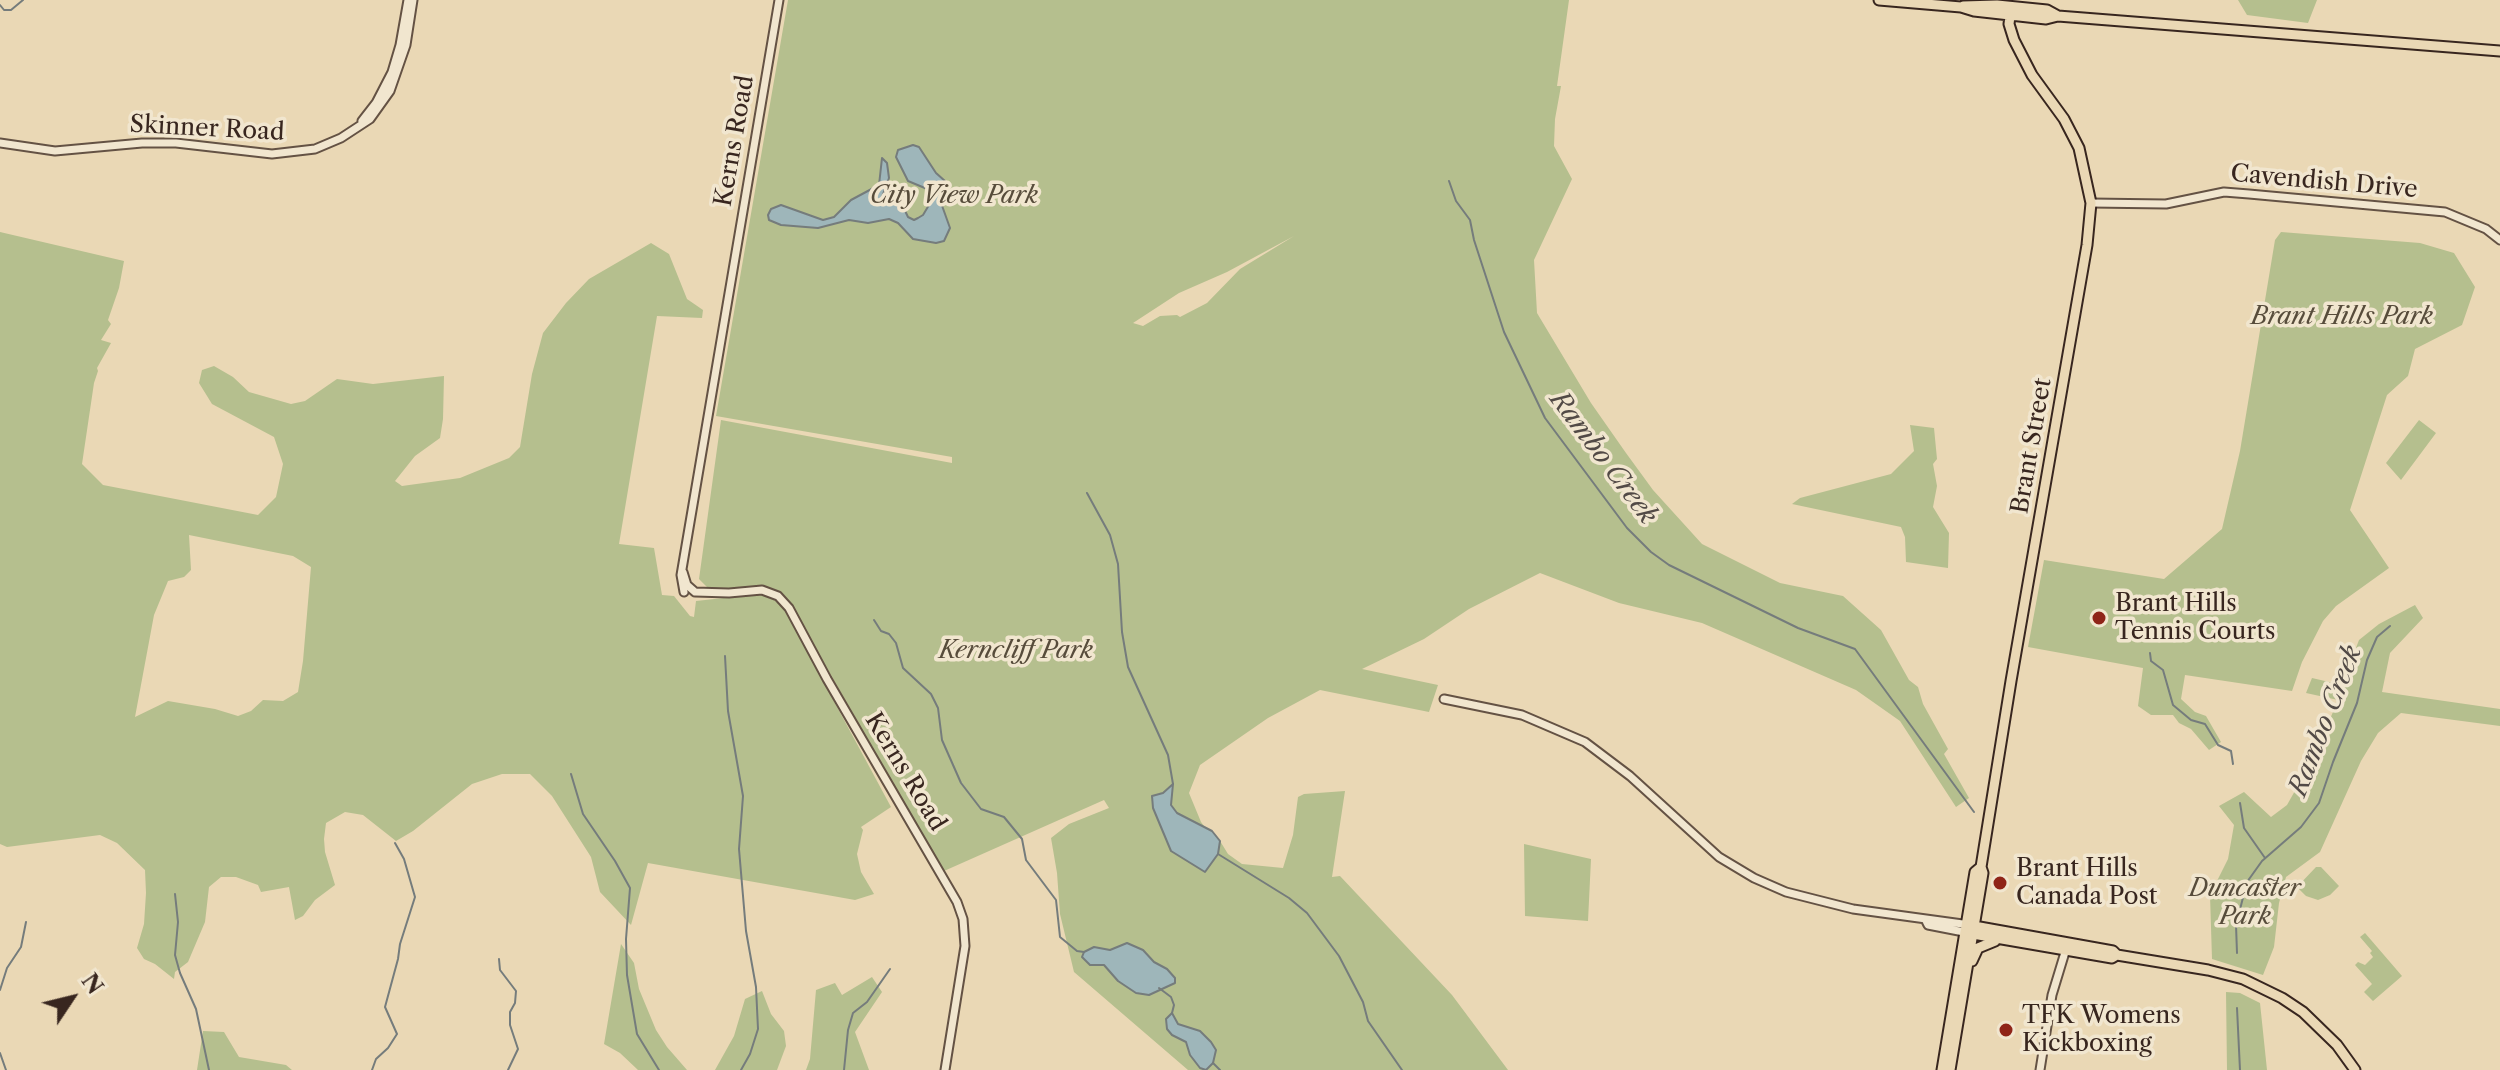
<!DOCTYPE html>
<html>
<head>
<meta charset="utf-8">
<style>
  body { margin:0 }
  #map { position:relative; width:2500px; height:1070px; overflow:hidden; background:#ead8b5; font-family:"Libre Caslon Text",serif }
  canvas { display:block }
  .north { position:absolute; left:32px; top:958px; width:80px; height:80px; -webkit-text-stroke:6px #f1e6cf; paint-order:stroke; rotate:55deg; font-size:22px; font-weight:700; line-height:32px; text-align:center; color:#38261f }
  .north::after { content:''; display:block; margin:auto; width:28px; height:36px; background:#38261f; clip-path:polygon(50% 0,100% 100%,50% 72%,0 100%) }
</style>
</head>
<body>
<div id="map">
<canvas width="2500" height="1070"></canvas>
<div class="north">N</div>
</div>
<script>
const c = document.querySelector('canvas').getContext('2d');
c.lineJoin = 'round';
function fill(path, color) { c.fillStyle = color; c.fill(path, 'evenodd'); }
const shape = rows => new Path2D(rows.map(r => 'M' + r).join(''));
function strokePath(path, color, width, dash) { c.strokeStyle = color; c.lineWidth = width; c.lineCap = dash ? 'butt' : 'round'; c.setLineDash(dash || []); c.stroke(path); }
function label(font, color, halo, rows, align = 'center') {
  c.font = font + ' "Libre Caslon Text",serif'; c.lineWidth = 7; c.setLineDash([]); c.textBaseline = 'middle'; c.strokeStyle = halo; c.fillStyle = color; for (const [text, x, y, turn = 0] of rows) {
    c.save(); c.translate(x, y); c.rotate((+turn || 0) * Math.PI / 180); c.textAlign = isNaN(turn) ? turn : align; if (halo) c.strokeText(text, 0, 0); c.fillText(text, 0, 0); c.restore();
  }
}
fill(shape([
  [788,0,1569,0,1557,86,1561,86,1555,119,1554,146,1572,179,1534,260,1537,313,1591,403,1626,453,1653,490,1702,544,1780,583,1843,596,1881,630,1909,680,1918,687,1923,704,1948,749,1944,754,1969,798,1956,807,1900,721,1856,690,1702,623,1619,603,1540,573,1469,609,1424,639,1362,669,1438,685,1429,712,1320,690,1268,718,1200,765,1189,793,1201,822,1207,830,1177,813,1171,805,1173,785,1163,793,1182,822,1219,847,1220,841,1228,854,1242,864,1283,868,1293,835,1298,797,1304,794,1345,791,1332,877,1340,876,1452,995,1508,1070,1188,1070,1074,972,1060,914,1057,873,1051,838,1069,824,1109,808,1104,800,944,871,788,601,777,591,767,587,709,589,699,579,721,420,952,463,952,457,716,416],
  [1294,236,1240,269,1207,303,1180,317,1177,315,1160,316,1143,326,1133,323,1179,293,1227,272],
  [2238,0,2317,0,2308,23,2247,15],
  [0,232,124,261,119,288,108,320,111,324,101,340,111,343,97,368,98,371,94,383,82,464,103,485,258,515,276,497,283,464,274,437,212,404,199,383,202,370,214,366,233,377,249,392,291,404,305,401,337,379,373,384,444,376,443,419,440,438,415,456,395,481,402,486,460,478,509,458,520,447,532,374,543,333,566,303,589,279,651,243,669,254,687,299,703,310,702,318,657,316,619,544,654,548,662,595,674,596,690,616,694,617,696,601,760,594,781,603,891,807,861,827,863,830,857,854,861,872,874,894,855,900,648,863,631,925,600,892,591,857,552,796,530,774,502,774,472,784,413,831,396,841,363,815,345,812,326,823,324,839,325,852,335,885,315,900,303,916,295,920,289,887,261,892,258,885,236,877,221,877,209,887,205,922,188,962,175,972,174,979,155,964,144,959,137,948,144,924,146,893,145,870,117,843,100,835,7,847,0,844],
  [189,535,293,556,311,567,303,661,298,692,283,701,263,700,251,711,238,716,215,709,168,701,135,717,154,615,168,581,184,577,191,570],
  [2281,232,2420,243,2454,253,2475,287,2462,325,2415,349,2408,376,2387,395,2350,510,2389,568,2336,606,2323,621,2302,662,2292,691,2185,675,2181,699,2195,712,2206,716,2221,742,2209,750,2191,729,2179,723,2173,715,2151,715,2138,706,2143,668,2028,647,2044,560,2164,579,2222,529,2240,451,2275,240],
  [2419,420,2436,433,2401,480,2386,463],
  [1910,425,1934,428,1937,459,1933,464,1937,486,1933,507,1949,533,1948,568,1906,562,1905,537,1901,527,1792,504,1800,498,1891,474,1914,451],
  [2415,605,2423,618,2390,653,2382,692,2500,709,2500,726,2401,713,2378,733,2361,761,2320,852,2286,877,2279,903,2274,947,2263,975,2212,959,2210,895,2228,859,2234,825,2219,806,2244,792,2271,817,2287,805,2314,757,2338,700,2306,693,2312,678,2342,685,2359,640,2379,624],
  [1524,844,1591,859,1588,921,1525,916],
  [2316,867,2321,867,2339,886,2330,895,2318,900,2306,896,2297,887],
  [2365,933,2402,976,2373,1001,2364,992,2372,984,2355,965,2358,962,2365,965,2373,957,2370,953,2372,951,2360,937],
  [621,944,634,963,639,989,656,1030,667,1047,687,1070,638,1070,620,1053,604,1044],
  [872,977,882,992,855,1032,869,1070,806,1070,810,1059,816,990,835,983,842,995],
  [762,991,771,1014,784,1031,786,1046,777,1070,715,1070,734,1036,745,999],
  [2226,992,2240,993,2260,1003,2267,1070,2227,1070],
  [203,1031,224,1032,239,1057,286,1065,292,1070,197,1070]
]), '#b5bf8e');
const water = shape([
  [913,145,919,147,936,173,945,181,946,185,940,189,940,200,950,228,944,241,936,243,913,239,898,223,889,219,868,223,849,220,818,228,781,225,769,220,768,215,771,209,781,205,823,220,834,217,851,200,879,185,882,158,887,163,889,178,882,197,886,200,899,198,908,217,914,220,918,218,923,215,932,200,932,191,908,181,896,157,898,150,913,145],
  [1173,784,1171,805,1177,813,1212,831,1220,841,1218,854,1205,872,1171,851,1153,808,1152,796,1163,793,1173,784],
  [1127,943,1143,950,1154,962,1167,969,1175,978,1175,983,1149,995,1136,993,1118,981,1104,965,1090,965,1082,957,1084,952,1094,947,1110,950,1127,943],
  [1172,1013,1178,1024,1200,1031,1211,1042,1216,1050,1213,1063,1206,1070,1200,1068,1190,1055,1186,1042,1172,1035,1167,1029,1166,1019,1172,1013]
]);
fill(water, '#9eb6ba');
strokePath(water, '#757c7c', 2);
strokePath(shape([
  [0,5,4,10,11,10,23,0],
  [1449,181,1456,201,1470,220,1474,240,1504,332,1545,418,1627,528,1651,552,1669,565,1798,628,1855,649,1974,812],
  [1087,493,1110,535,1118,564,1122,632,1128,667,1168,755,1173,784],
  [874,620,881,631,889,634,896,643,903,668,931,694,938,708,942,740,961,783,981,809,1004,817,1022,839,1026,860,1056,900,1060,937,1077,951,1084,952],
  [2150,653,2151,661,2163,670,2173,705,2191,720,2205,724,2218,745,2231,751,2233,764],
  [725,656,728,711,743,796,739,849,746,931,756,987,758,1029,750,1054,741,1070],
  [571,774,583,814,615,861,630,888,626,939,627,975,637,1034,659,1070],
  [2240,803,2244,828,2265,858],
  [1218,854,1289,898,1307,913,1339,956,1363,1002,1368,1021,1402,1070],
  [175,894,178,922,175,955,180,973,196,1009,209,1070],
  [2237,953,2236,925,2247,882,2262,861,2301,827,2319,803,2333,762,2357,703,2367,660,2377,637,2390,626],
  [499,959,500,970,516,991,515,1003,510,1012,510,1025,518,1049,508,1070],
  [1159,988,1171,997,1174,1005,1172,1013],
  [0,990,7,968,21,947,26,922],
  [2237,1008,2240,1070],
  [0,1053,6,1070],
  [1213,1063,1220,1070],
  [372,1070,376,1059,388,1048,397,1034,385,1007,398,959,400,944,415,897,404,859,395,843],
  [844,1070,848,1030,853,1013,867,1002,890,969]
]), '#757c7c', 2);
const minor = shape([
  [362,121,376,103,392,72,400,45,408,0],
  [0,143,55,151,142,143,176,143,272,154,315,149,341,138,370,119,390,91,406,45,413,0],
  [2091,203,2166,204,2224,192,2249,194,2445,212,2486,229,2500,240],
  [683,572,687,585,695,592,729,593,762,590,778,596,789,608,827,679,957,902,963,919,965,946,945,1070],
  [684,592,681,575,779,0],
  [1444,699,1522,715,1585,742,1630,776,1719,857,1754,878,1786,892,1853,909,1970,925],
  [1926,921,1928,925,1969,933],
  [2040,1070,2052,995,2066,949]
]);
const major = shape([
  [1879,0,1961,7,1974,11,2046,19,2058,16,2500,51],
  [1963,6,1997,5,2047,10,2058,16],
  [1974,926,2113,951,2117,955],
  [1973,934,2112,958,2117,955,2208,970,2243,979,2282,998,2303,1012,2337,1045,2355,1070],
  [1972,961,1978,948,1995,941],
  [1942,1070,1975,872,1981,867],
  [1950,1070,1983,873,1981,867,2011,681,2087,245,2091,203,2079,148,2064,119,2032,75,2014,40,2009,24,2010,16]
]);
strokePath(minor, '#645244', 11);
strokePath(major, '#38261f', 13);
strokePath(minor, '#f1e6cf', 7);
strokePath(major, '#ead8b5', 9);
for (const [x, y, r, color] of [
  [2099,618,8,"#8f2418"],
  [2000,883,8,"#8f2418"],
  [2006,1030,8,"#8f2418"]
]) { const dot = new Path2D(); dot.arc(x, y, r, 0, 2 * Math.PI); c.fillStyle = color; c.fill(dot); strokePath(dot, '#f1e6cf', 3); }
label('24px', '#38261f', '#f1e6cf', [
  ["Skinner Road",207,129,3],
  ["Kerns Road",735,141,-80],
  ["Cavendish Drive",2324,182,5],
  ["Brant Street",2032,446,-80],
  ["Kerns Road",905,772,59]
]);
label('italic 24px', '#574c3b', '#f1e6cf', [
  ["City View Park",954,196],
  ["Brant Hills Park",2342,317],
  ["Kerncliff Park",1016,651],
  ["Duncaster",2245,889],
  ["Park",2245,917]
]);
label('24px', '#38261f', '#f1e6cf', [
  ["Brant Hills",2115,604],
  ["Tennis Courts",2115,632],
  ["Brant Hills",2016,869],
  ["Canada Post",2016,897],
  ["TFK Womens",2022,1016],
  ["Kickboxing",2022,1044]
], 'left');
label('italic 26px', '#524a46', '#f1e6cf', [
  ["Rambo Creek",1603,458,53],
  ["Rambo Creek",2326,721,-69]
]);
</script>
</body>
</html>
